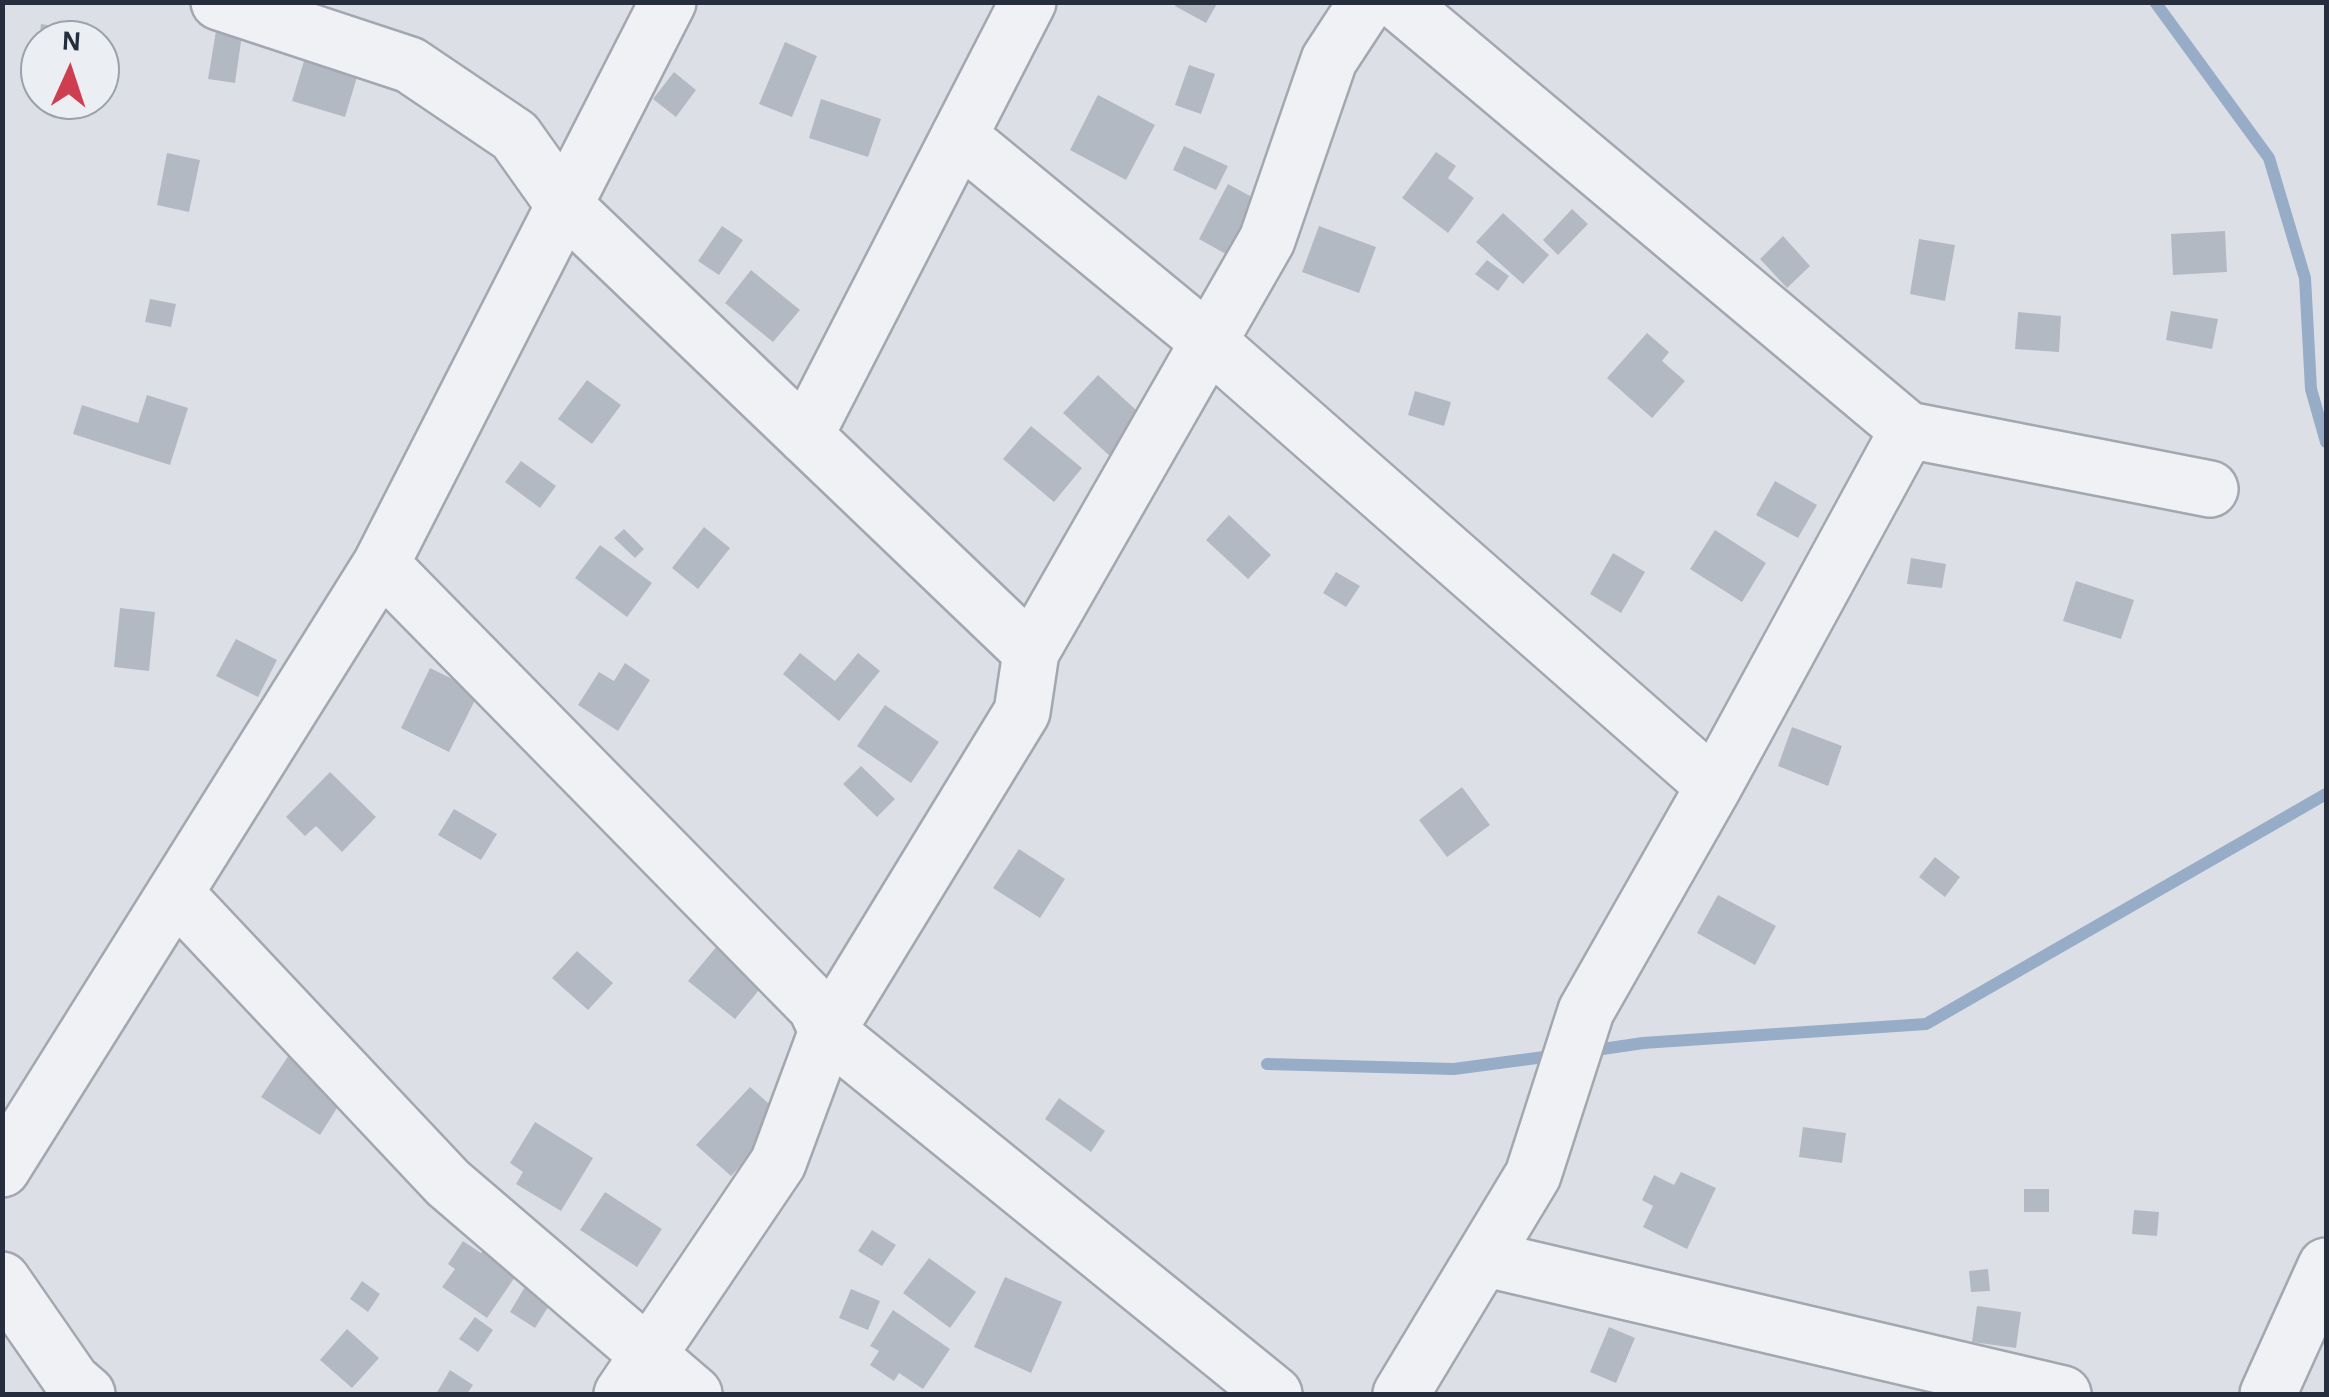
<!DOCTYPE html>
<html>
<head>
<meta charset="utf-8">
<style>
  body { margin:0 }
  #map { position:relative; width:2329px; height:1397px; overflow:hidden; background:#dce0e6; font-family:"Alegreya Sans",sans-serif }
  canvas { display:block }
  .frame { position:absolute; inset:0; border:5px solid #262d3c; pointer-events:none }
  .north { position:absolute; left:20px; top:20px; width:100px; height:100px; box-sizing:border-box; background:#ebeff4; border:2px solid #9ca1aa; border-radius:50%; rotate:3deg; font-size:28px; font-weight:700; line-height:40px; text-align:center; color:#262d3c }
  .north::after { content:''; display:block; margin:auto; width:35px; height:45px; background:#ce3e50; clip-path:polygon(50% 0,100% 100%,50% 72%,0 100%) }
</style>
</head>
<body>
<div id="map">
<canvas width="2329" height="1397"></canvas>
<div class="frame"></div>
<div class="north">N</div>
</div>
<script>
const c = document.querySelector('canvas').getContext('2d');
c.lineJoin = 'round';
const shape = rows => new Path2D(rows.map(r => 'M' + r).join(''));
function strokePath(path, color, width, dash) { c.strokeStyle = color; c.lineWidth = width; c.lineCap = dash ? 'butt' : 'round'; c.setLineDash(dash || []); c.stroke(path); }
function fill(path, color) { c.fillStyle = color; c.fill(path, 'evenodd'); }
strokePath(shape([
  [2155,2,2269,158,2305,278,2311,389,2326,442],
  [1589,1051,1643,1043,1926,1024,2326,794],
  [1267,1064,1454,1069,1559,1055]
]), '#96acc7', 12);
fill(shape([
  [1177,2,1218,2,1206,23,1175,6],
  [41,24,66,28,65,40,39,40],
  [216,31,242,35,235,83,208,79],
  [785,42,817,56,792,117,759,104],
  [304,61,357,77,345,117,292,101],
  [1189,65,1215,74,1201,114,1175,105],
  [674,72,696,90,676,117,653,99],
  [1098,95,1155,125,1126,180,1070,150],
  [821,99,881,119,868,157,809,138],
  [1184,146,1228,166,1216,190,1173,170],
  [1436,152,1456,166,1448,178,1474,198,1448,233,1402,198],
  [167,153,200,160,189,212,157,205],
  [1228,184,1263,203,1233,258,1199,239],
  [1572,209,1588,224,1558,255,1543,240],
  [1503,213,1549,255,1523,284,1476,242],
  [722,226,743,240,719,275,698,261],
  [1319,226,1376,247,1359,293,1302,272],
  [2225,231,2227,272,2173,275,2171,234],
  [1783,236,1810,266,1787,288,1760,259],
  [1919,239,1955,245,1945,301,1910,294],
  [1487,260,1509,276,1498,291,1475,274],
  [751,270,800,310,773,342,725,303],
  [150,299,176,304,171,327,145,322],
  [2171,311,2218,319,2212,349,2166,340],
  [2018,312,2061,316,2059,352,2015,349],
  [1647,333,1669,352,1662,361,1685,381,1652,418,1607,378],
  [1098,375,1148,421,1113,459,1063,413],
  [587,380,621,405,592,444,558,419],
  [1415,391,1451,402,1444,426,1408,415],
  [147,395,188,408,170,465,73,434,82,405,138,423],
  [1031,426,1082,468,1054,502,1003,459],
  [521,461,556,486,540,508,505,482],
  [1775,481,1817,505,1798,538,1756,515],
  [1229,515,1271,555,1248,579,1206,540],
  [704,527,730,548,698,589,672,568],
  [624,529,644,549,635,558,614,538],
  [1715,530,1766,563,1742,602,1690,569],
  [600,545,652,583,627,617,575,578],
  [1613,553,1645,572,1621,613,1590,594],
  [1911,558,1946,564,1942,588,1907,584],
  [1336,572,1360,586,1346,607,1323,593],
  [2076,581,2134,600,2121,639,2063,621],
  [120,608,155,612,149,671,114,667],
  [236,639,277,660,258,697,216,676],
  [800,653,835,681,858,653,880,671,839,721,783,674],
  [625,663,650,680,618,731,578,705,599,672,614,681],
  [430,668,479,692,449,752,401,728],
  [885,705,939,742,911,783,857,746],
  [1792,727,1842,746,1828,786,1778,766],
  [861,766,895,799,877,817,843,784],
  [330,772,376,817,342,852,316,826,305,836,286,817],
  [1462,787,1490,825,1447,857,1419,820],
  [454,809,497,834,481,860,438,835],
  [1019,849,1065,879,1040,918,993,888],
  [1935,857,1960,877,1945,897,1919,877],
  [1718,895,1776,926,1755,965,1697,933],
  [717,946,764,984,735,1019,688,981],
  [577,951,613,983,588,1010,552,978],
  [291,1052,349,1089,320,1135,261,1097],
  [750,1087,785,1118,731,1176,696,1145],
  [1059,1098,1105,1131,1091,1152,1045,1119],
  [535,1122,593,1158,561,1211,516,1184,523,1172,510,1163],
  [1803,1127,1846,1133,1842,1163,1799,1157],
  [1681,1172,1716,1188,1687,1249,1643,1227,1653,1206,1642,1200,1654,1175,1674,1185],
  [2024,1189,2049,1189,2049,1212,2024,1212],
  [605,1192,662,1229,637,1267,580,1230],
  [2134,1210,2159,1212,2157,1236,2132,1234],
  [872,1230,896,1245,882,1266,858,1251],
  [497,1231,530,1255,487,1318,442,1287,455,1269,448,1264,463,1241,481,1253],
  [929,1258,976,1292,950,1328,903,1293],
  [1988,1269,1990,1291,1971,1292,1969,1271],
  [1005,1277,1062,1302,1031,1373,974,1347],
  [529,1280,555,1296,535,1328,510,1312],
  [362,1281,380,1294,368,1312,350,1299],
  [851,1289,880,1301,868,1330,839,1318],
  [1977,1306,2021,1312,2016,1348,1972,1342],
  [893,1310,950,1349,923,1389,899,1373,894,1381,870,1365,879,1351,870,1346],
  [475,1317,493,1330,478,1352,459,1339],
  [1609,1327,1635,1338,1616,1383,1590,1372],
  [347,1329,379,1358,352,1388,320,1360],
  [450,1370,473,1385,467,1394,436,1394]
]), '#b3b9c3');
const minor = shape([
  [219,2,410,65,515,136,564,205,1031,652],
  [1398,2,1908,430,2210,489],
  [959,136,1209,342,1714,786],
  [805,436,1028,2],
  [381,564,816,1007,827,1031,1274,1394],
  [175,893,448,1183,694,1394],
  [2,1169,381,564,668,2],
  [1483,1258,2063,1394],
  [2,1280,72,1381,87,1394],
  [622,1394,778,1163,827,1031,1022,712,1031,652,1267,240,1329,60,1367,2],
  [1401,1394,1533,1175,1586,1011,1714,786,1908,430],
  [2268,1394,2326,1266]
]);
strokePath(minor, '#a2a7b0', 60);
strokePath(minor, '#eff1f5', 55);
</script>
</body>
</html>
